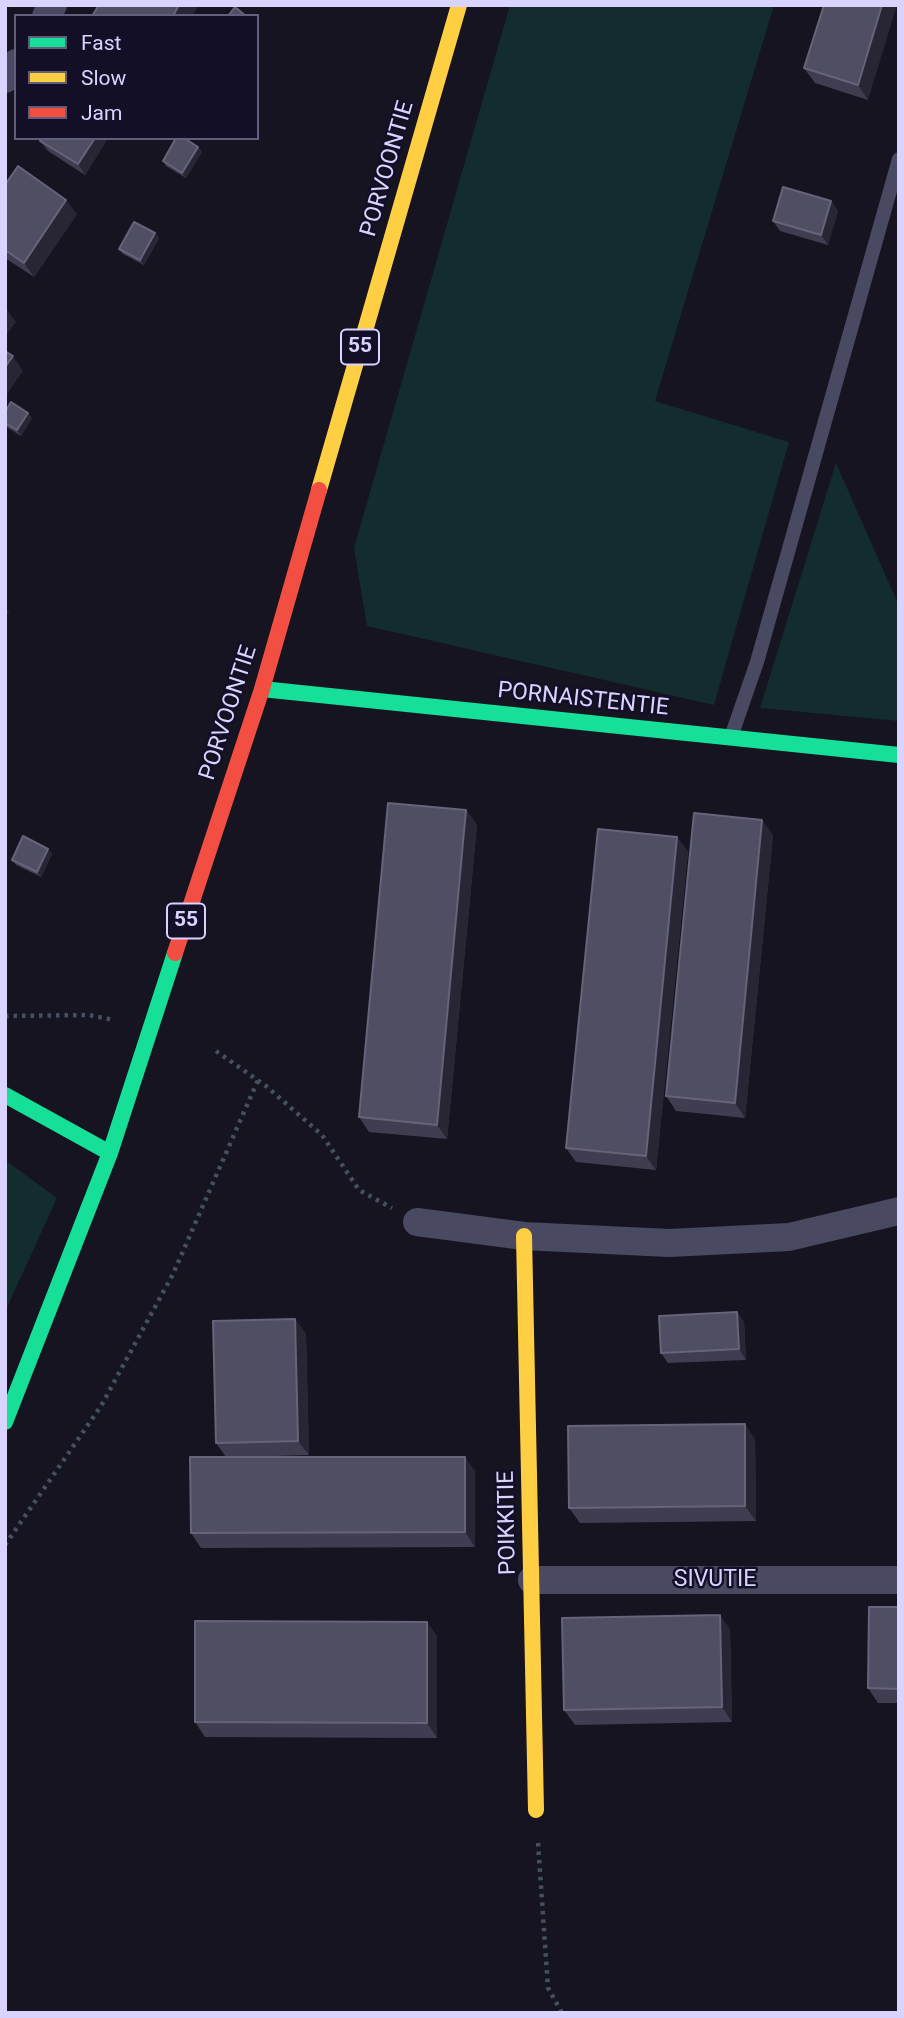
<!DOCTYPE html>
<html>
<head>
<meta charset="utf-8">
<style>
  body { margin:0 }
  #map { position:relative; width:904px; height:2018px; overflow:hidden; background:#161421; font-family:Roboto,sans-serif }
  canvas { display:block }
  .frame { position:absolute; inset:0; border:7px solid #d9d4ff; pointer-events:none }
  .legend { position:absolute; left:14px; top:14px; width:245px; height:126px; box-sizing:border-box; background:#130f26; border:2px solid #625e7d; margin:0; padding:9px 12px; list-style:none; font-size:21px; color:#d9d4ff }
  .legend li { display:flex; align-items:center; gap:14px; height:35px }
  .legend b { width:35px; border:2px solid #625e7d }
</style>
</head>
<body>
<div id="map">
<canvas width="904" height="2018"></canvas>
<div class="frame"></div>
<ul class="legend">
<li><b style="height:9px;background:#16e098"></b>Fast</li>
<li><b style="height:9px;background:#ffcf43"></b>Slow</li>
<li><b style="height:9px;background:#f24e42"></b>Jam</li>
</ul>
</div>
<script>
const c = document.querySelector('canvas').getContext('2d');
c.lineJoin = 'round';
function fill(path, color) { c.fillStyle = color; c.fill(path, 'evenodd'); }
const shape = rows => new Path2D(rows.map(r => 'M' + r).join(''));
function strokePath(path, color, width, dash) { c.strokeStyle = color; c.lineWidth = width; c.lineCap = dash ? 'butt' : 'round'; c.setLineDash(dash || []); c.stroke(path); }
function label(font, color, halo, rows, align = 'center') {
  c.font = font + ' Roboto,sans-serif'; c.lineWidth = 5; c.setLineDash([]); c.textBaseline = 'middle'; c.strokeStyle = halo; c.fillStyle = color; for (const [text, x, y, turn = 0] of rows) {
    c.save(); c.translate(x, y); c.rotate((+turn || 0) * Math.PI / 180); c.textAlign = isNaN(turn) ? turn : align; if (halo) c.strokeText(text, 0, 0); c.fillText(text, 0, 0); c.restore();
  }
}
fill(shape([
  [510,5,774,5,655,401,789,442,714,705,367,626,354,548],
  [836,463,899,606,899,721,760,708],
  [5,1160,57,1198,5,1312]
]), '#132c2d');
strokePath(shape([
  [5,1016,89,1015,114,1020],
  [216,1051,266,1086,322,1135,359,1190,392,1208],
  [5,1545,101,1406,173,1274,258,1080],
  [538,1843,548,1988,562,2013]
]), '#44505f', 4.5, [3.5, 5]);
strokePath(shape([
  [731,737,757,662,899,159]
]), '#4a4962', 14);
strokePath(shape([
  [46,16,53,5],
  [5,79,16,63],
  [417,1222,524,1236,669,1243,789,1237,899,1211],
  [532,1580,899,1580]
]), '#4a4962', 28);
strokePath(shape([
  [262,689,899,755],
  [5,1095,110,1153],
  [5,1422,110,1153,175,953]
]), '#16e098', 16);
strokePath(shape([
  [319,490,459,5],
  [524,1236,536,1810]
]), '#ffcf43', 16);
strokePath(shape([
  [175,953,262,689,319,490]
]), '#f24e42', 16);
fill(shape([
  [824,5,868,100,815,83,804,68],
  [42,138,108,138,85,175,48,151,40,141],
  [198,147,202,152,186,178,166,166,163,161],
  [5,185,77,214,34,277,5,258],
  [831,201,838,211,828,245,780,231,773,221],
  [155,233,159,238,144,265,123,254,119,249],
  [5,412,28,413,32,418,21,436,5,426],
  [466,810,477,825,447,1139,369,1132,359,1117],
  [773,835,745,1118,676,1111,666,1096],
  [48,849,52,854,41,877,16,865,12,860],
  [688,851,656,1170,576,1162,566,1148],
  [737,1312,744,1322,746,1360,668,1363,661,1353],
  [295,1319,306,1334,309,1455,239,1457,475,1471,475,1547,201,1548,191,1533,226,1457,216,1443],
  [755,1439,756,1521,580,1523,569,1508],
  [899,1607,899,1703,878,1703,868,1688],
  [730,1629,732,1722,575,1725,564,1710],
  [437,1636,437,1738,205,1737,195,1722]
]), '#403d50');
fill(shape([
  [179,5,199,5,192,16,173,16],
  [882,5,897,5,868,100,858,85],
  [95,138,108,138,85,175,78,164],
  [198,147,202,152,186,178,182,173],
  [66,200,77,214,34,277,24,263],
  [831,201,838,211,828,245,821,235],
  [155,233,159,238,144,265,140,260],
  [5,307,16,322,5,337],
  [13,356,23,371,5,397,5,367],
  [28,413,32,418,21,436,17,430],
  [5,606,9,612,5,618],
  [466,810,477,825,447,1139,437,1125],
  [762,820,773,835,745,1118,735,1103],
  [677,837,688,851,656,1170,646,1156],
  [48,849,52,854,41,877,37,872],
  [737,1312,744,1322,746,1360,739,1349],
  [295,1319,306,1334,309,1455,298,1441],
  [745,1424,755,1439,756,1521,745,1506],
  [465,1457,475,1471,475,1547,465,1532],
  [720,1615,730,1629,732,1722,722,1707],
  [427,1622,437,1636,437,1738,427,1723]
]), '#282635');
const building = shape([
  [99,5,179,5,173,16,92,16,99,5],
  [824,5,882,5,858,85,804,68,824,5],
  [235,7,246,16,228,16,235,7],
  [42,138,95,138,78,164,40,141,42,138],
  [176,138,184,138,198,147,182,173,163,161,176,138],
  [18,166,66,200,24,263,5,250,5,185,18,166],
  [783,187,831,201,821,235,773,221,783,187],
  [134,222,155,233,140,260,119,249,134,222],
  [5,351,13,356,5,367,5,351],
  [11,402,28,413,17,430,5,423,5,412,11,402],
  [388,803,466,810,437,1125,359,1117,388,803],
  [694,813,762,820,735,1103,666,1096,694,813],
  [598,829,677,837,646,1156,566,1148,598,829],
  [23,836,48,849,37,872,12,860,23,836],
  [737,1312,739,1349,661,1353,659,1316,737,1312],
  [295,1319,298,1441,216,1443,213,1321,295,1319],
  [745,1424,745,1506,569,1508,568,1426,745,1424],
  [190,1457,465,1457,465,1532,191,1533,190,1457],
  [869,1607,899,1607,899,1689,868,1688,869,1607],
  [720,1615,722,1707,564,1710,562,1618,720,1615],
  [195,1621,427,1622,427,1723,195,1722,195,1621]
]);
fill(building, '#504e63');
strokePath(building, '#66637b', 2);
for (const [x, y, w] of [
  [360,347,38],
  [186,921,38]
]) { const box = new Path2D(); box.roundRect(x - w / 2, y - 17.5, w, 35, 5); c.fillStyle = '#130f26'; c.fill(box); strokePath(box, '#d9d4ff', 2); }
label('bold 21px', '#d9d4ff', null, [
  ["55",360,347],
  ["55",186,921]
]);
label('23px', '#d9d4ff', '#130f26', [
  ["PORVOONTIE",388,169,-74],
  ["PORNAISTENTIE",583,700,6],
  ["PORVOONTIE",229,713,-72],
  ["POIKKITIE",508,1523,-91],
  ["SIVUTIE",715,1580]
]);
</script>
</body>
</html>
